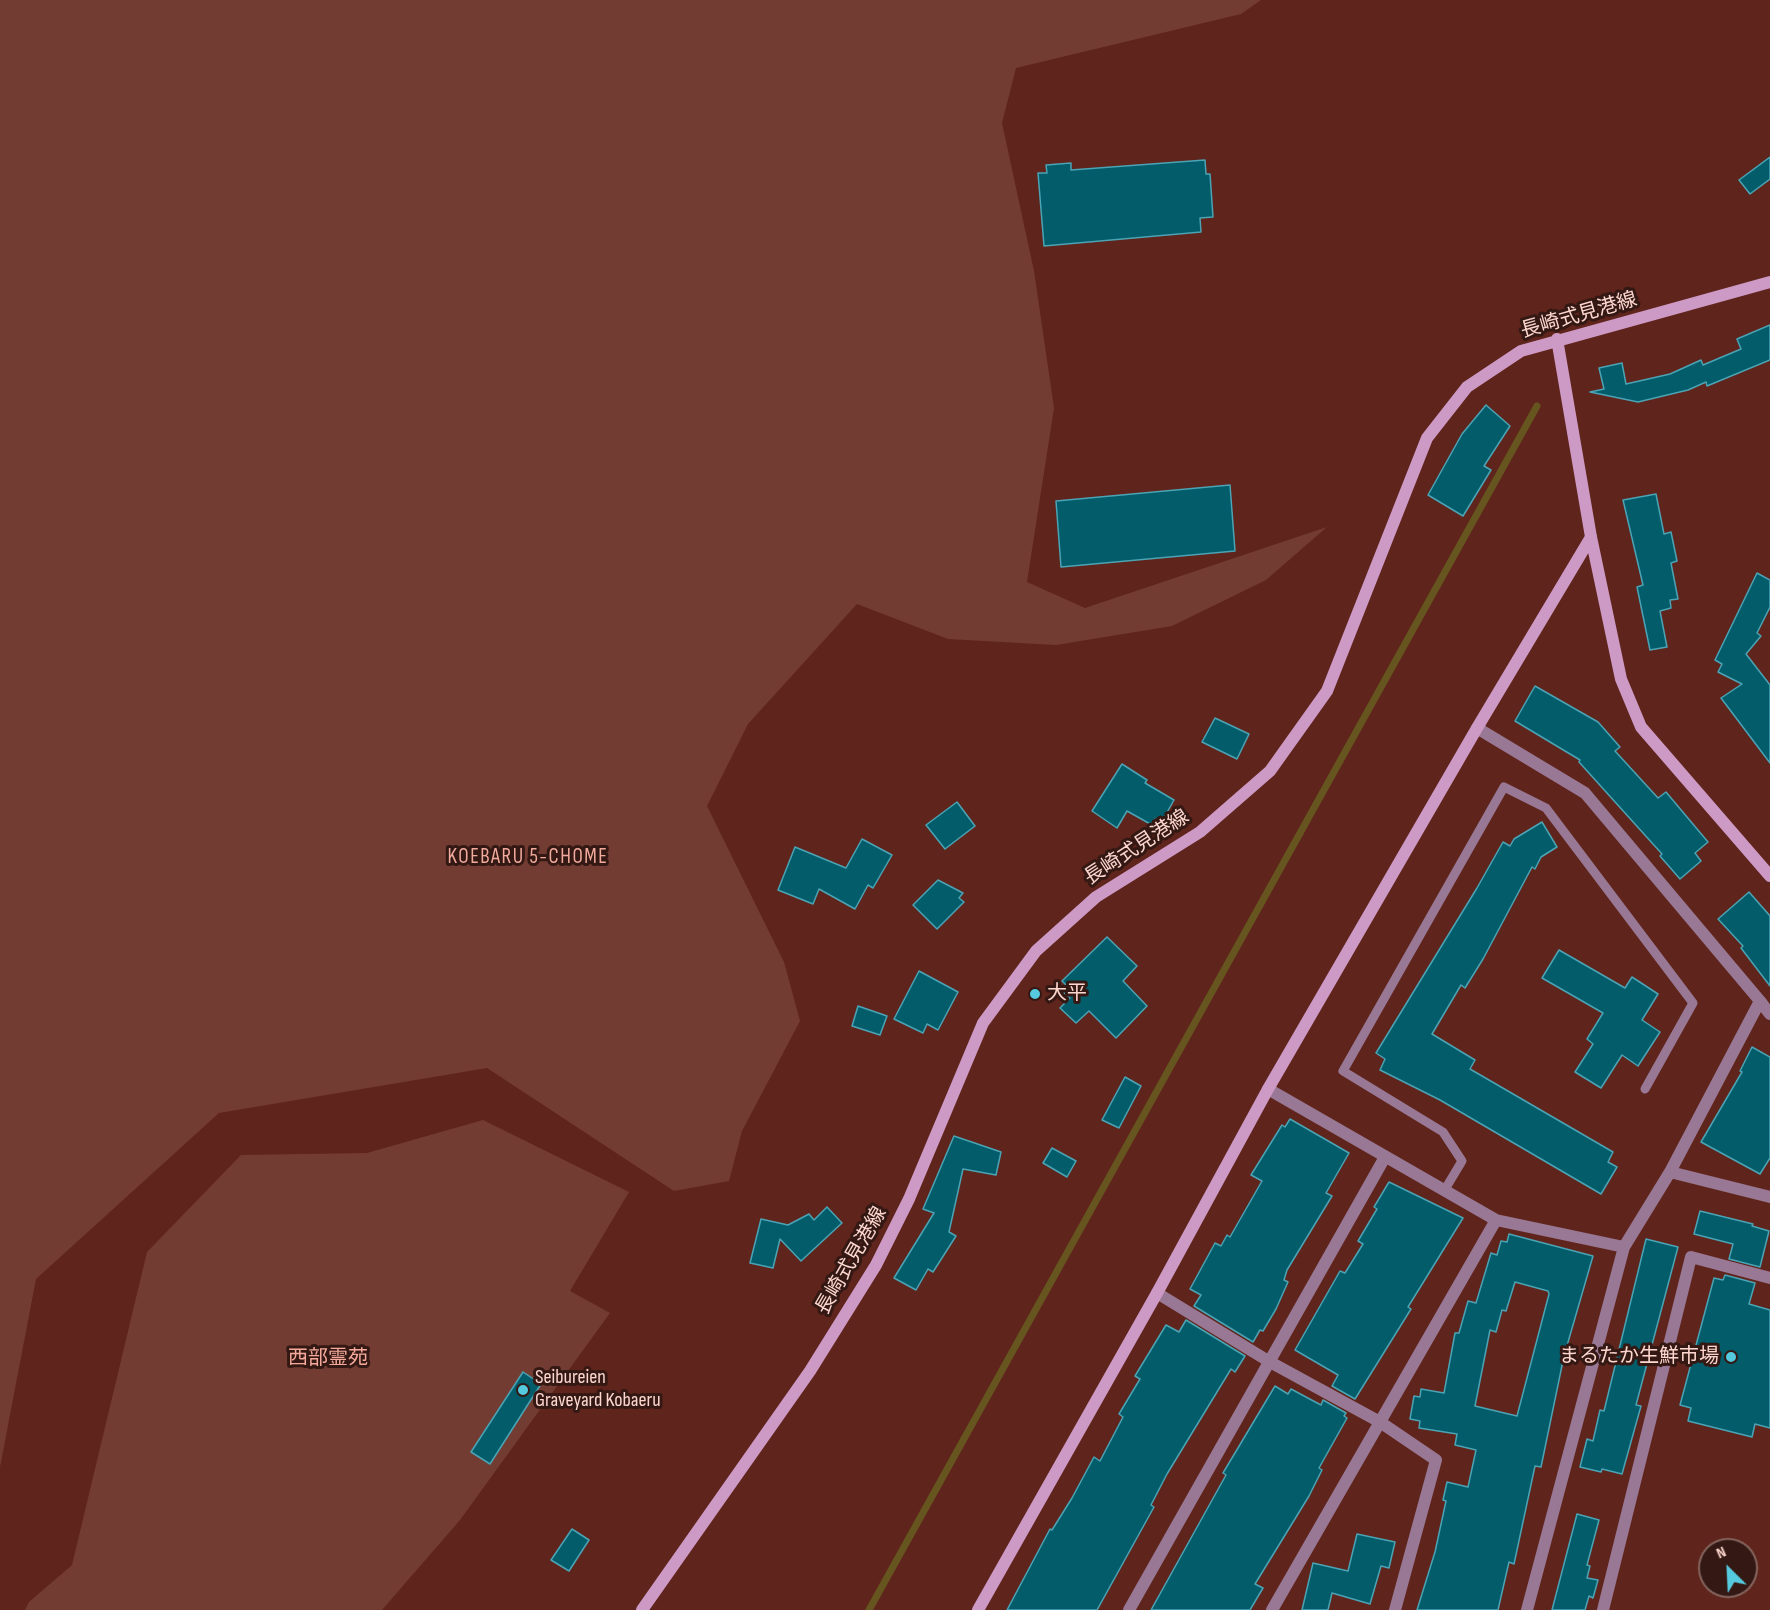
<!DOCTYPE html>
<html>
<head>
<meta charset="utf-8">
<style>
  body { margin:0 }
  #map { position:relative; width:1770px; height:1610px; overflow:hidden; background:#5f241b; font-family:"Sofia Sans Condensed",sans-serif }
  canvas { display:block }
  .north { position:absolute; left:1698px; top:1538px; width:60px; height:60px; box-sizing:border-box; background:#331813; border:2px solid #84645e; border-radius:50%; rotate:336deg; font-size:16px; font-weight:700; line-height:24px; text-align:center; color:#fdd7cf }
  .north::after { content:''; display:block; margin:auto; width:21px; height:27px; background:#55cadf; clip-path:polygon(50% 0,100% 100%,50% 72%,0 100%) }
</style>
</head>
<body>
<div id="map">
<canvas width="1770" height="1610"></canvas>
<div class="north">N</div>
</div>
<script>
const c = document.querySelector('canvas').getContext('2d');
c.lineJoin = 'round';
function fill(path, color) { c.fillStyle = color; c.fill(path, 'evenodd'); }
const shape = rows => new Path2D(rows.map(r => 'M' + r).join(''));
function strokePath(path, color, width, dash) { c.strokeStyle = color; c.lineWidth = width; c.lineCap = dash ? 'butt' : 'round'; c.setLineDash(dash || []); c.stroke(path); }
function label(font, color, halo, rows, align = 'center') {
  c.font = font + ' "Sofia Sans Condensed","Noto Sans JP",sans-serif'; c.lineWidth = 6; c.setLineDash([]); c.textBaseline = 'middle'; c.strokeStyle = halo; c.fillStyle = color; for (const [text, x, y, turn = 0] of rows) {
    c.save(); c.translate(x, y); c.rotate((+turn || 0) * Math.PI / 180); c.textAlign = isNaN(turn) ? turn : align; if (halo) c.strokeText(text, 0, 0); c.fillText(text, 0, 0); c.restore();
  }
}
fill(shape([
  [0,0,1261,0,1241,14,1016,68,1002,123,1034,271,1054,408,1027,582,1085,608,1327,527,1266,580,1172,626,1056,645,948,639,857,604,748,724,707,806,784,962,800,1021,742,1131,729,1181,674,1191,487,1068,219,1113,36,1279,0,1467],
  [483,1120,629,1192,570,1291,610,1313,460,1520,382,1610,25,1610,29,1602,72,1565,147,1252,241,1155,367,1153]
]), '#733c32');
strokePath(shape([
  [869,1610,1537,406]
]), '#66551f', 7);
const building = shape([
  [1770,157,1770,179,1750,194,1739,180,1770,157],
  [1205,160,1206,174,1210,174,1213,217,1200,218,1201,232,1044,246,1038,173,1047,173,1046,165,1071,163,1071,170,1205,160],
  [1770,325,1770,360,1707,386,1706,382,1688,390,1638,402,1590,392,1604,389,1599,368,1622,363,1626,384,1670,374,1701,360,1703,365,1741,349,1737,339,1770,325],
  [1486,405,1510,426,1484,466,1491,470,1463,516,1428,495,1462,434,1486,405],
  [1230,485,1235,551,1061,567,1056,501,1230,485],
  [1656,494,1664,534,1671,532,1677,561,1671,563,1678,599,1670,600,1671,608,1660,611,1667,647,1650,650,1637,587,1643,585,1623,500,1656,494],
  [1757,573,1770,580,1770,607,1757,633,1761,636,1746,654,1770,685,1770,763,1721,698,1742,684,1718,672,1722,664,1715,660,1757,573],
  [1535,686,1598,722,1620,747,1615,751,1658,798,1666,792,1708,842,1695,853,1701,861,1680,879,1660,856,1662,854,1579,762,1580,760,1515,721,1535,686],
  [1215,718,1249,734,1237,759,1202,742,1215,718],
  [1122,764,1147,780,1145,783,1174,800,1161,823,1155,819,1152,825,1127,811,1117,828,1092,811,1122,764],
  [957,802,975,826,945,849,926,825,957,802],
  [1542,822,1557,847,1541,857,1535,869,1532,867,1483,959,1465,988,1461,985,1432,1034,1475,1060,1470,1069,1613,1152,1608,1162,1617,1167,1601,1194,1440,1100,1380,1070,1385,1059,1376,1053,1477,888,1503,842,1510,846,1514,839,1542,822],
  [862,839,892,855,873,888,868,885,855,909,819,889,813,904,778,890,795,847,846,868,862,839],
  [938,880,963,893,959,898,964,902,937,929,913,905,938,880],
  [1749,892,1770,916,1770,986,1741,948,1743,946,1718,919,1749,892],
  [1107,937,1137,966,1123,981,1147,1006,1116,1038,1089,1011,1076,1023,1060,1008,1070,998,1064,993,1069,988,1062,981,1107,937],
  [1559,950,1625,988,1632,977,1658,994,1642,1020,1660,1032,1638,1066,1622,1055,1601,1088,1575,1072,1593,1044,1587,1039,1603,1013,1542,978,1559,950],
  [919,971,958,992,938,1030,927,1024,923,1033,894,1019,919,971],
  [858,1006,887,1016,880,1035,852,1026,858,1006],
  [1752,1047,1770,1057,1770,1158,1760,1174,1701,1142,1742,1072,1740,1071,1752,1047],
  [1125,1077,1141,1086,1119,1128,1102,1120,1125,1077],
  [1290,1119,1349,1153,1326,1193,1332,1196,1287,1270,1284,1280,1288,1282,1276,1309,1263,1331,1260,1330,1253,1342,1194,1306,1201,1295,1190,1289,1215,1243,1221,1246,1227,1235,1230,1237,1262,1181,1251,1175,1282,1125,1285,1127,1290,1119],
  [954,1136,1001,1152,996,1175,963,1169,949,1232,956,1236,933,1272,928,1269,916,1290,894,1278,934,1213,923,1209,954,1136],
  [1052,1148,1076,1161,1067,1177,1043,1163,1052,1148],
  [1389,1182,1463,1218,1408,1307,1411,1309,1355,1399,1332,1386,1338,1375,1295,1350,1340,1271,1345,1273,1363,1244,1358,1241,1377,1209,1374,1207,1389,1182],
  [827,1207,842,1223,801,1261,780,1239,773,1268,750,1263,761,1219,788,1225,809,1214,814,1220,827,1207],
  [1700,1211,1753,1224,1752,1226,1769,1231,1760,1267,1729,1259,1733,1244,1694,1234,1700,1211],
  [1509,1234,1593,1256,1564,1356,1541,1467,1535,1466,1514,1564,1509,1562,1498,1610,1417,1610,1435,1552,1446,1501,1443,1500,1447,1482,1468,1487,1476,1450,1455,1445,1457,1434,1419,1428,1420,1421,1410,1419,1414,1396,1420,1397,1421,1389,1444,1393,1455,1333,1459,1333,1468,1301,1476,1303,1491,1253,1497,1255,1501,1241,1507,1242,1509,1234],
  [1515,1282,1548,1291,1549,1294,1517,1416,1475,1406,1490,1330,1496,1332,1502,1310,1506,1311,1515,1282],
  [1646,1239,1678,1247,1636,1405,1641,1406,1622,1474,1602,1469,1601,1472,1580,1467,1587,1439,1593,1441,1600,1410,1604,1411,1646,1239],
  [1725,1275,1755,1283,1749,1304,1770,1310,1770,1428,1755,1424,1752,1437,1688,1421,1691,1408,1680,1405,1714,1278,1723,1280,1725,1275],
  [1186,1320,1245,1356,1235,1372,1231,1369,1167,1474,1151,1505,1154,1507,1097,1610,1007,1610,1050,1529,1052,1530,1072,1498,1094,1457,1100,1461,1123,1417,1119,1414,1140,1379,1135,1376,1166,1325,1179,1332,1186,1320],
  [523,1372,541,1384,490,1464,471,1452,523,1372],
  [1275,1386,1288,1394,1291,1389,1321,1405,1323,1400,1346,1413,1344,1416,1347,1418,1319,1468,1322,1470,1309,1496,1255,1584,1263,1588,1250,1610,1151,1610,1226,1475,1223,1473,1275,1386],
  [1577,1514,1599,1520,1587,1565,1590,1566,1587,1578,1598,1580,1593,1598,1589,1596,1585,1610,1552,1610,1577,1514],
  [572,1529,589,1540,569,1571,551,1560,572,1529],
  [1357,1534,1395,1542,1389,1568,1381,1566,1370,1604,1332,1593,1328,1610,1302,1610,1313,1563,1348,1571,1357,1534]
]);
fill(building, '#035c69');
strokePath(building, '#4ba4b5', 1.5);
strokePath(shape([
  [1444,1191,1462,1161,1443,1132,1343,1071,1504,787,1546,808,1693,1003,1645,1089]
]), '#987894', 9);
strokePath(shape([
  [1477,728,1585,793,1760,1001,1670,1172,1624,1247,1527,1610],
  [1760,1001,1770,1014],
  [1268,1089,1496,1220,1624,1247],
  [1670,1172,1770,1197],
  [1157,1293,1270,1362,1380,1422,1436,1460,1395,1610],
  [1129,1610,1385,1157],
  [1272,1610,1496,1220],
  [1603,1610,1691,1257,1770,1278]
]), '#987894', 12);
strokePath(shape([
  [1557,339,1591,537,1621,679,1641,727,1770,876],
  [642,1610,810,1371,876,1265,909,1199,983,1023,1036,951,1096,897,1200,832,1270,771,1327,691,1427,438,1467,387,1521,351,1770,282],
  [978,1610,1157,1293,1268,1089,1477,728,1591,537]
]), '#cd9ac6', 12);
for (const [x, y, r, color] of [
  [1035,994,6,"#55cadf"],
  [1731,1357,6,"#55cadf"],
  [523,1390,6,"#55cadf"]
]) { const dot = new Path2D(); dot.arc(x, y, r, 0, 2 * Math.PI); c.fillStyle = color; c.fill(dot); strokePath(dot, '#331813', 2); }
label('20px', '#fdd7cf', '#331813', [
  ["長崎式見港線",1579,316,-16],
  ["長崎式見港線",1137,848,-33],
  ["長崎式見港線",852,1261,-60]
]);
label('20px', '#fdd7cf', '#331813', [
  ["大平",1047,994],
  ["まるたか生鮮市場",1719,1357,"right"],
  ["Seibureien",535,1378],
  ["Graveyard Kobaeru",535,1401]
], 'left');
label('20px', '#f7aa9c', '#331813', [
  ["西部霊苑",328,1359]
]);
c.letterSpacing = '1.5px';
label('21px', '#f2aa9c', '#331813', [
  ["KOEBARU 5-CHOME",528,858]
]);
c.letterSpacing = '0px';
</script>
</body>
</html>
